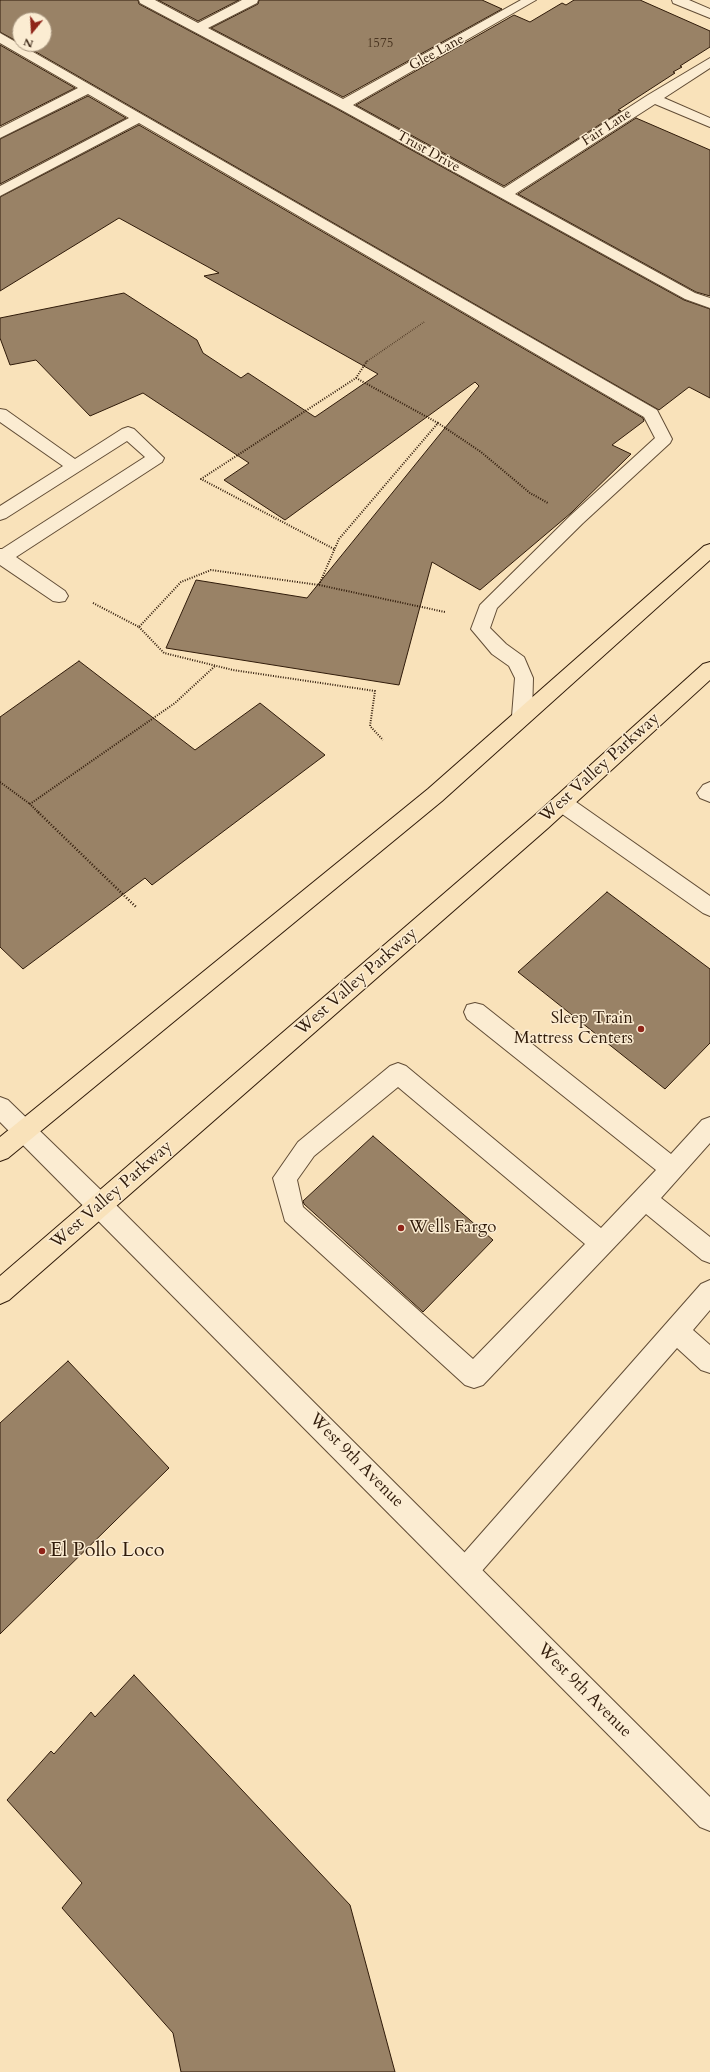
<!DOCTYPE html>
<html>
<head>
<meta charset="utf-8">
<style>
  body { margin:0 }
  #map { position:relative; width:710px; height:2072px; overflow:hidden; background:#f9e2ba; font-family:Cardo,serif }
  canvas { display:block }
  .north { position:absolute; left:12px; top:12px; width:40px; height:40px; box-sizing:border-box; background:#fbecd2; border:1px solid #aa9882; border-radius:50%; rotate:198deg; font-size:11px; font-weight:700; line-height:16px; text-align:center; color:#301b0a }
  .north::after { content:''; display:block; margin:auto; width:14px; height:18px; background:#8f2418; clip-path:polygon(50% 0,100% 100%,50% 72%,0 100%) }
</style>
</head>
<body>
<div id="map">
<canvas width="710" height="2072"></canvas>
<div class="north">N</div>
</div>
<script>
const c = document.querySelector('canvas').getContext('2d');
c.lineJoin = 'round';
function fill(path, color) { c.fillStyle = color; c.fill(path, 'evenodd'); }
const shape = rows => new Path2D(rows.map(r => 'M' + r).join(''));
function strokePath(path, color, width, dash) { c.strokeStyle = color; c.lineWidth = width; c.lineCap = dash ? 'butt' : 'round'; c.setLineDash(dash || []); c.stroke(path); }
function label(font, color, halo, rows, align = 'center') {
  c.font = font + ' Cardo,serif'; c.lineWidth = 3; c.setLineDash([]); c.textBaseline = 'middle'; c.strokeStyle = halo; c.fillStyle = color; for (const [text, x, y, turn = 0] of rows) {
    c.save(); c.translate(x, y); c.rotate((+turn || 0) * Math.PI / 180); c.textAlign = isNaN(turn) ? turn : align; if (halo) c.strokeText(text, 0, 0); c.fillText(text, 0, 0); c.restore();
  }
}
const building = shape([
  [0,0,138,0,139,4,337,109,684,300,710,309,710,398,689,387,659,410,22,44,44,44,44,20,20,20,20,43,0,32,0,0],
  [158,0,239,0,198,21,158,0],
  [259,0,482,0,502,9,343,97,211,28,258,4,259,0],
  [574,0,640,0,710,31,710,47,680,66,682,67,673,72,675,73,618,110,621,111,504,186,356,105,514,15,530,22,562,3,566,5,574,0],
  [0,45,75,88,0,126,0,45],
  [88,96,126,118,0,184,0,139,88,96],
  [636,118,710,150,710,296,696,292,518,194,636,118],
  [139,125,643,418,644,421,612,445,631,454,571,513,480,590,432,562,399,685,166,648,196,580,307,598,479,386,475,382,285,520,224,480,249,463,143,393,90,416,36,360,10,365,0,338,0,318,124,293,197,340,203,353,241,378,248,373,315,417,378,374,204,276,219,273,119,218,0,291,0,197,139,125],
  [79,661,195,750,260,703,325,755,152,885,145,878,23,969,0,947,0,717,79,661],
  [607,892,710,969,710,1043,665,1089,518,972,607,892],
  [373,1136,493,1240,423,1312,304,1204,303,1201,373,1136],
  [68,1361,169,1468,0,1634,0,1423,68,1361],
  [134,1675,350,1905,395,2072,181,2072,173,2033,62,1908,82,1883,7,1800,51,1751,54,1754,91,1712,95,1717,134,1675]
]);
fill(building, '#998266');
strokePath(building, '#301b0a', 1);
const service = shape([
  [0,33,657,410,672,439,670,443,583,523,497,608,490,628,506,644,524,657,533,678,532,716,529,721,522,723,515,721,512,716,515,678,509,666,492,654,471,629,480,605,571,515,655,438,644,417,139,123,0,196,0,186,129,118,88,94,0,138,0,128,78,88,0,43,0,33],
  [0,409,6,410,75,459,122,429,128,427,134,429,164,458,162,462,16,557,65,591,68,596,65,601,59,602,53,601,0,565,0,549,2,549,145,457,127,441,6,518,0,520,0,506,63,466,0,422,0,409],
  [710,782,710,802,700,798,697,793,703,785,710,782],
  [562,795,569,797,710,896,710,916,703,913,555,809,552,803,555,797,562,795],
  [475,1003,483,1005,671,1154,702,1120,710,1117,710,1143,661,1198,710,1237,710,1263,702,1260,646,1214,483,1385,474,1388,465,1385,285,1221,273,1178,298,1142,390,1066,398,1063,406,1066,601,1228,656,1170,467,1019,464,1012,467,1005,475,1003],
  [398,1087,585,1244,473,1359,303,1207,297,1180,314,1156,398,1087],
  [710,1280,710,1310,693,1330,710,1345,710,1373,701,1370,677,1348,474,1580,465,1584,456,1580,452,1571,456,1562,701,1284,710,1280]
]);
const minor = shape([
  [139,0,155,0,198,23,242,0,258,0,257,3,208,28,343,99,521,0,536,0,353,105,504,188,648,95,710,58,710,68,664,98,710,118,710,127,655,104,515,194,695,293,710,298,710,308,685,299,338,108,140,3,139,0],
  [672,0,689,0,710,9,710,18,673,3,672,0]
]);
const tertiary = shape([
  [0,1097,8,1100,108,1197,710,1797,710,1831,700,1827,0,1122,0,1097]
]);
const primary = shape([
  [710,544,710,560,442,801,8,1158,0,1161,0,1137,428,789,704,546,710,544],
  [710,662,710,680,548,828,9,1300,0,1304,0,1276,534,816,703,664,710,662]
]);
strokePath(service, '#624d36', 2);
strokePath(minor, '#624d36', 2);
strokePath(tertiary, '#624d36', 2);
strokePath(primary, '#301b0a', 2);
strokePath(shape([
  [366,362,424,322]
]), '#301b0a', 1.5, [0.5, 1.5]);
strokePath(shape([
  [356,378,438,423],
  [334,549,201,479,356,378,367,361],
  [319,585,339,539,438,423,481,452,530,493,548,503],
  [93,603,139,627,181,582,211,570,319,585,445,612],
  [139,627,164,653,233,670,375,691,370,726,383,740],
  [0,782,30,804],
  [39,813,30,804,175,703,215,666]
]), '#301b0a', 2, [1, 1.5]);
strokePath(shape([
  [38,812,136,907]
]), '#301b0a', 2.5, [1, 2]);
fill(service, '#fbecd2');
fill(minor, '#fbecd2');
fill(tertiary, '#fbecd2');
fill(primary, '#f9e2ba');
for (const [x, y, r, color] of [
  [641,1029,4,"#8f2418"],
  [401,1228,4,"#8f2418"],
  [42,1551,4,"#8f2418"]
]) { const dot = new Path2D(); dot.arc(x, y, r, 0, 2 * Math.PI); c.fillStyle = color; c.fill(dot); strokePath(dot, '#fbecd2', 1.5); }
label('13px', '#4a3521', null, [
  ["1575",380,44]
]);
label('14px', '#301b0a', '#fbecd2', [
  ["Glee Lane",437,53,-29],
  ["Fair Lane",607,128,-33],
  ["Trust Drive",428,152,29]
]);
label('17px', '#301b0a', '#fbecd2', [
  ["West Valley Parkway",600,768,-42],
  ["West Valley Parkway",357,982,-41],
  ["West Valley Parkway",112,1195,-41],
  ["West 9th Avenue",356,1461,45],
  ["West 9th Avenue",584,1691,45]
]);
label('17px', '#301b0a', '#fbecd2', [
  ["Sleep Train",633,1019],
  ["Mattress Centers",633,1039],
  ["Wells Fargo",409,1228,"left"]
], 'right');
label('20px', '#301b0a', '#fbecd2', [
  ["El Pollo Loco",50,1551]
], 'left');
</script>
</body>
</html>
